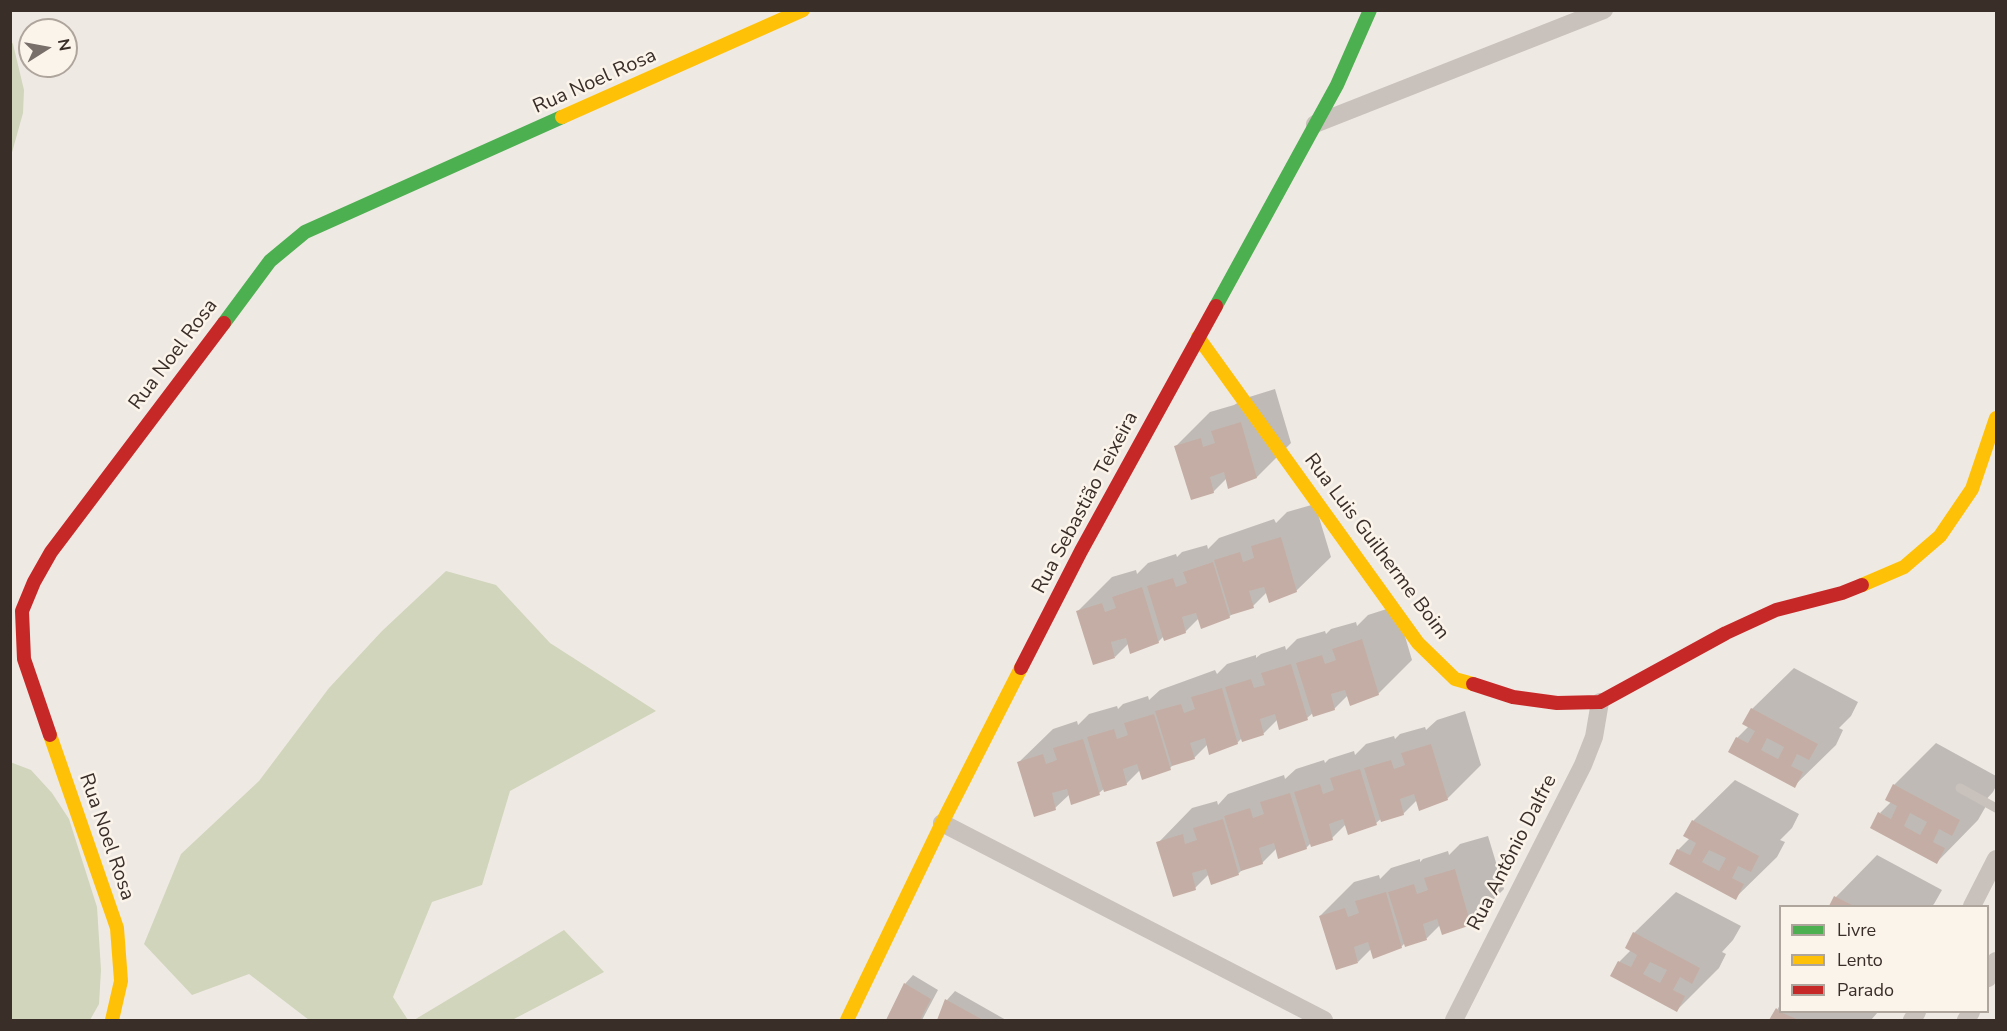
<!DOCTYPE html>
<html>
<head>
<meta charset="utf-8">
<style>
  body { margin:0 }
  #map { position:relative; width:2007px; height:1031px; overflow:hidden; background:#efe9e3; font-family:"Nunito Sans",sans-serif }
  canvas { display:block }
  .frame { position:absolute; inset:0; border:12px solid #3a2e29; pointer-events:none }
  .legend { position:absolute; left:1779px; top:905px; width:210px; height:108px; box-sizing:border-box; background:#fbf4eb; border:2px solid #aea59d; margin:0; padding:8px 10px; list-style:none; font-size:18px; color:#3a2e29 }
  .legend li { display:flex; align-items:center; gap:12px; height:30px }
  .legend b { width:30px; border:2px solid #aea59d }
  .north { position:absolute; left:18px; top:18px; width:60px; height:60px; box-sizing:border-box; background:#fbf4eb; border:2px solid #aea59d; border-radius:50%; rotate:79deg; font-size:16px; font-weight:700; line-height:24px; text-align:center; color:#3a2e29 }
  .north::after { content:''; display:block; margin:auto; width:21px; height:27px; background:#796f6a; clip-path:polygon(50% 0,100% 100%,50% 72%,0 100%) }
</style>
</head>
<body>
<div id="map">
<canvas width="2007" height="1031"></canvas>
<div class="frame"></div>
<ul class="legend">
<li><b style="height:8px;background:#4caf50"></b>Livre</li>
<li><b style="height:8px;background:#ffc107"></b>Lento</li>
<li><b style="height:8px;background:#c62828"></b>Parado</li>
</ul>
<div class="north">N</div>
</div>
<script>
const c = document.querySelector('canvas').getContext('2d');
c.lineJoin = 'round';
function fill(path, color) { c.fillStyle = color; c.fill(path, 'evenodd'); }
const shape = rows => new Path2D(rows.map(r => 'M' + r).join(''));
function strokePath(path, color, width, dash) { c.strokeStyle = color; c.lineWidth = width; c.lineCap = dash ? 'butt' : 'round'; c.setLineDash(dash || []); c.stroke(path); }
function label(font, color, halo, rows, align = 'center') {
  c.font = font + ' "Nunito Sans",sans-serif'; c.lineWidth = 5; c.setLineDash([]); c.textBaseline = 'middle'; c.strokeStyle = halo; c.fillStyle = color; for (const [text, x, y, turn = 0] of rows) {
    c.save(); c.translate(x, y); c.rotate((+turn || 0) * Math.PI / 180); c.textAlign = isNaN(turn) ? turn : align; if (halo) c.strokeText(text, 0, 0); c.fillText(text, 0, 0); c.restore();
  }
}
fill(shape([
  [11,41,13,44,24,90,23,113,11,156],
  [446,571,496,585,550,643,656,711,510,791,482,885,432,902,393,997,408,1020,309,1020,249,974,192,995,144,944,181,854,259,781,329,688,382,631],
  [10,762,31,770,52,793,69,819,97,907,101,970,99,1004,90,1020,11,1020],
  [564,930,604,972,512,1020,414,1020]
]), '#d0d5bc');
fill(shape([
  [1275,389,1291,443,1257,477,1227,478,1213,492,1176,446,1210,412,1234,405,1246,398],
  [1315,504,1331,557,1296,591,1267,592,1253,606,1233,613,1229,617,1199,618,1185,632,1164,636,1158,642,1129,643,1115,657,1078,611,1112,577,1136,570,1137,574,1148,563,1176,554,1177,557,1182,552,1207,545,1208,549,1219,538,1274,519,1276,523,1287,512],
  [1396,606,1412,660,1378,694,1348,695,1334,709,1313,713,1307,718,1278,719,1264,733,1242,738,1237,743,1208,744,1194,758,1174,764,1170,768,1140,770,1126,784,1105,788,1099,793,1070,794,1055,808,1018,763,1053,729,1077,721,1078,725,1089,714,1117,706,1118,709,1123,704,1148,696,1149,700,1160,690,1215,670,1217,674,1227,664,1256,655,1256,658,1261,654,1285,646,1286,650,1297,639,1325,631,1326,634,1331,629,1356,622,1357,626,1368,615],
  [1794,668,1858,702,1851,716,1839,728,1843,730,1836,745,1794,786,1737,738,1749,726,1752,709],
  [1465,711,1481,765,1447,799,1417,800,1403,814,1382,818,1376,823,1346,824,1332,838,1311,843,1306,848,1277,848,1262,863,1243,869,1239,873,1212,883,1209,874,1195,888,1158,843,1192,808,1217,801,1218,805,1228,794,1284,775,1285,779,1296,769,1324,760,1325,763,1329,759,1354,751,1355,755,1366,744,1394,736,1395,739,1400,734,1425,727,1426,730,1437,720],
  [1936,743,1996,776,1996,786,1993,792,1982,804,1986,806,1978,820,1937,862,1880,813,1891,802,1894,785],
  [1735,780,1799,814,1792,828,1780,840,1785,842,1777,857,1735,898,1671,864,1678,850,1690,838,1693,821],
  [1488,836,1504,889,1470,923,1441,924,1427,938,1406,945,1405,943,1401,947,1372,948,1358,962,1320,916,1354,882,1379,875,1380,879,1391,868,1420,859,1420,862,1423,859,1448,851,1449,855,1460,844],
  [1877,855,1942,890,1934,904,1932,906,1831,906,1836,897],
  [1676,892,1741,926,1733,940,1722,952,1726,954,1719,968,1677,1010,1612,976,1620,961,1631,950,1634,933],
  [913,975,938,990,922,1020,887,1020,905,984],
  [955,991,1006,1020,939,1020,947,1000],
  [1780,1005,1780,1012,1878,1012,1871,1020,1771,1020]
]), '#0003');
fill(shape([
  [1241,422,1257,478,1228,489,1224,472,1210,477,1214,493,1191,500,1174,446,1201,438,1203,447,1215,443,1211,431],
  [1281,537,1297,592,1269,603,1264,587,1249,591,1254,608,1231,615,1214,560,1240,552,1243,562,1254,558,1251,546],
  [1213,562,1230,618,1201,629,1196,613,1182,617,1186,633,1164,641,1147,586,1173,578,1176,587,1187,583,1183,572],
  [1142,587,1159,643,1130,654,1126,638,1111,642,1115,658,1093,665,1076,611,1102,603,1105,612,1116,608,1112,597],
  [1362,639,1379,695,1350,706,1345,690,1331,694,1335,710,1313,717,1296,663,1322,655,1325,664,1336,660,1332,649],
  [1291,664,1308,720,1279,730,1275,714,1260,719,1264,735,1242,742,1225,687,1251,679,1254,688,1265,685,1261,673],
  [1222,688,1238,744,1209,755,1205,738,1190,743,1195,759,1172,766,1155,711,1181,704,1184,713,1195,709,1191,697],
  [1751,708,1818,744,1809,760,1797,754,1791,766,1803,772,1795,788,1728,752,1736,737,1748,743,1755,731,1742,724],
  [1767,738,1784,747,1778,759,1761,750],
  [1154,714,1171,770,1142,780,1137,764,1123,769,1127,785,1104,792,1087,737,1114,729,1117,739,1128,735,1124,723],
  [1083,739,1100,795,1071,805,1067,789,1052,793,1056,810,1034,817,1017,762,1043,754,1046,764,1057,760,1053,748],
  [1431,744,1448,800,1419,811,1414,794,1400,799,1404,815,1381,822,1364,768,1391,760,1394,769,1405,765,1401,753],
  [1360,769,1377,825,1348,835,1343,819,1329,824,1333,840,1311,847,1294,792,1320,784,1323,794,1334,790,1330,778],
  [1893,784,1960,820,1952,836,1939,829,1933,842,1945,848,1937,864,1870,828,1878,812,1891,819,1897,806,1885,800],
  [1910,813,1927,822,1920,835,1904,826],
  [1290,793,1307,849,1278,859,1274,843,1259,848,1263,864,1241,871,1224,816,1250,808,1253,818,1264,814,1260,802],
  [1223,819,1239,875,1211,885,1206,869,1192,873,1196,890,1173,897,1156,842,1183,834,1185,844,1197,840,1193,828],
  [1692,820,1759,856,1751,872,1738,866,1732,878,1744,884,1736,900,1669,864,1677,849,1690,855,1696,843,1683,836],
  [1709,850,1726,858,1719,871,1702,862],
  [1455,869,1471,925,1442,935,1437,919,1423,924,1427,940,1405,947,1388,892,1414,884,1417,894,1428,890,1424,878],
  [1386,892,1402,948,1373,959,1368,942,1354,947,1358,963,1336,970,1319,916,1345,908,1348,917,1359,913,1355,901],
  [1834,896,1854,906,1829,906],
  [1633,932,1700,968,1692,984,1680,977,1673,990,1685,996,1677,1012,1610,976,1618,961,1631,967,1637,955,1625,948],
  [1650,962,1667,970,1660,983,1643,974],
  [904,983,931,999,920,1020,886,1020],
  [945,999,983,1020,937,1020],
  [1776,1008,1780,1012,1799,1020,1769,1020]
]), '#c4ada4');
strokePath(shape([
  [1960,788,1996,808]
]), '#c8c1bc', 9);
strokePath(shape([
  [1315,124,1604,10],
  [942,823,1324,1020],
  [1972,906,1996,859],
  [1988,978,1996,961],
  [1454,1020,1583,765,1594,737,1600,702],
  [1912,1020,1917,1012],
  [1966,1020,1971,1012]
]), '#c8c1bc', 18);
strokePath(shape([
  [1216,306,1337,85,1370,10],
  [224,323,270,261,305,232,562,117]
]), '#4caf50', 14);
strokePath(shape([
  [562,117,803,10],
  [1198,337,1418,643,1455,679,1473,684],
  [1862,585,1904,567,1940,536,1972,489,1996,418],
  [50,735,117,928,121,981,112,1020],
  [847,1020,942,823,1021,668]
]), '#ffc107', 14);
strokePath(shape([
  [1021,668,1081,551,1216,306],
  [1473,684,1513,697,1557,703,1600,702,1726,633,1776,610,1842,593,1862,585],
  [50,735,24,659,22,611,34,582,51,552,224,323]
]), '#c62828', 14);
label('20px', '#3a2e29', '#fbf4eb', [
  ["Rua Noel Rosa",595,82,-24],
  ["Rua Noel Rosa",174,355,-53],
  ["Rua Sebastião Teixeira",1086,503,-62],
  ["Rua Luis Guilherme Boim",1376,547,53],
  ["Rua Noel Rosa",106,837,71],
  ["Rua Antônio Dalfre",1513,853,-63]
]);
</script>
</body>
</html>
